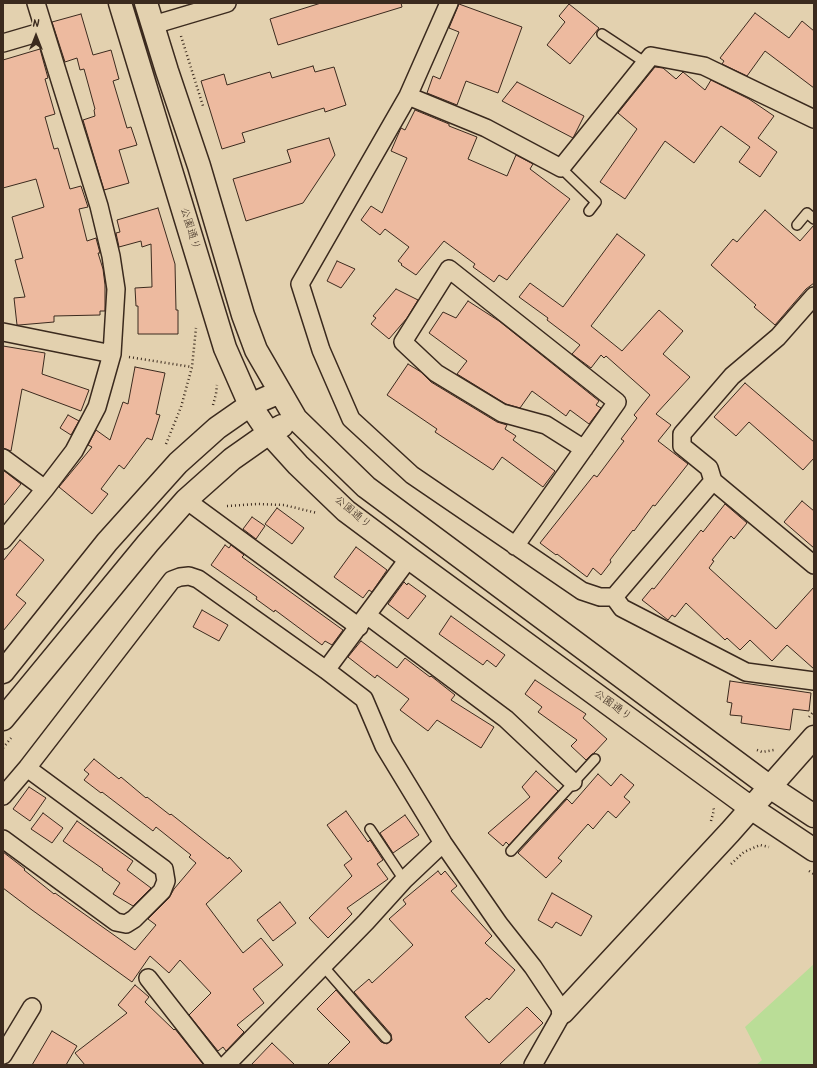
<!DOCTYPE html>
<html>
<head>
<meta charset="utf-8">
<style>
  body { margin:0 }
  #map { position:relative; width:817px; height:1068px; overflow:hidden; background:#e3d1af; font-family:Kalam,sans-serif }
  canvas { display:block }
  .frame { position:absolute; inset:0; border:4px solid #3b2a1e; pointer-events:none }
  .north { position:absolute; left:16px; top:16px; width:40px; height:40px; -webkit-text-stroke:3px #e3d1af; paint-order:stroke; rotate:0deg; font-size:11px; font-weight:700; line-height:16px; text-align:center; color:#3b2a1e }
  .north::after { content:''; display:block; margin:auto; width:14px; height:18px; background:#3b2a1e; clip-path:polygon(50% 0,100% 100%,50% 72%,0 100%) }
</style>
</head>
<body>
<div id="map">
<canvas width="817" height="1068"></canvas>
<div class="frame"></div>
<div class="north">N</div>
</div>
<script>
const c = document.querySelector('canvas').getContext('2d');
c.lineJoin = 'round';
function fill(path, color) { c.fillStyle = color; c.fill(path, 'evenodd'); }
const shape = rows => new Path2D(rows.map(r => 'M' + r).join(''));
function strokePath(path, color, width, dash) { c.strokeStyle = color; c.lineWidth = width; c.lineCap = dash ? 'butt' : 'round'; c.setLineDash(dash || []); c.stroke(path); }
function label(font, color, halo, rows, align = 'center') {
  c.font = font + ' Kalam,"Klee One",sans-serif'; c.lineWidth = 3.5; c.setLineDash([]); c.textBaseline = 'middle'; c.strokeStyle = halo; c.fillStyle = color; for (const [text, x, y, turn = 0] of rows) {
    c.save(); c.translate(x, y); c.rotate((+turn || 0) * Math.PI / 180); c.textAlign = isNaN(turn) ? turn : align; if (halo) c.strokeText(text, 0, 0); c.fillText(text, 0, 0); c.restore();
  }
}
fill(shape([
  [814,964,814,1065,756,1065,762,1060,745,1027]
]), '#badd97');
const building = shape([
  [321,3,401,3,402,7,278,45,270,19,321,3],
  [459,4,522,27,498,93,466,81,457,105,427,93,433,76,440,79,459,32,449,28,459,4],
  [569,4,599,28,570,64,547,45,565,22,559,16,569,4],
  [755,13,789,38,802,21,814,31,814,88,765,51,747,76,722,64,724,61,720,58,755,13],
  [81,14,93,55,111,50,119,79,113,81,127,128,131,127,137,145,119,150,129,183,104,190,83,120,95,116,94,110,95,109,84,69,80,70,77,58,65,62,52,22,81,14],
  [40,49,48,78,45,79,55,114,45,117,54,149,58,148,70,189,81,186,88,207,79,209,87,241,96,238,100,253,98,253,103,269,105,285,105,311,100,311,100,315,54,316,54,322,19,325,17,325,14,298,25,297,15,260,23,258,12,217,44,207,36,179,3,188,3,60,40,49],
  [313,66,315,72,334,67,346,105,325,112,324,108,242,133,245,142,222,149,201,81,224,74,227,85,270,72,272,78,313,66],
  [655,67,663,68,676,79,683,72,705,90,711,80,749,99,774,116,758,138,777,152,760,177,739,162,750,147,721,126,694,163,665,141,625,199,600,182,637,129,618,113,655,67],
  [517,82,584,116,573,138,502,101,517,82],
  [415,110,449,124,449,126,477,137,468,159,507,176,516,155,533,164,530,169,570,199,507,280,499,275,494,282,473,267,475,264,444,241,416,275,401,265,402,264,398,261,409,247,385,229,380,235,361,220,371,206,382,213,407,158,391,151,401,128,405,130,415,110],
  [329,138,335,155,303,203,246,221,233,179,291,162,287,150,329,138],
  [158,208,175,264,176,310,178,310,178,334,138,334,138,306,136,306,135,288,152,287,151,244,142,247,141,241,119,247,116,233,120,232,117,220,158,208],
  [765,210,800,241,814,225,814,283,806,289,775,325,754,307,756,305,711,265,733,239,737,242,765,210],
  [617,234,645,255,591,326,622,351,659,310,683,331,663,354,690,377,656,414,671,425,658,441,688,464,655,506,653,505,634,531,633,530,610,560,611,562,601,575,593,568,587,577,557,554,556,555,540,543,594,475,597,477,624,441,621,439,637,418,634,415,650,395,606,356,604,358,601,355,591,368,572,354,580,345,547,320,548,318,519,297,530,283,563,307,617,234],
  [337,261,355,269,341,288,327,281,337,261],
  [396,289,418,300,407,318,389,339,371,324,376,318,373,316,396,289],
  [468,301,499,321,599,401,596,405,601,408,589,424,570,410,566,416,532,391,520,408,506,404,457,374,467,361,429,333,443,312,456,318,468,301],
  [3,346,45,353,42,374,89,390,81,411,22,389,11,451,3,448,3,346],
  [408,364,421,372,431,382,497,422,507,425,505,429,516,436,513,440,555,471,543,487,502,457,493,470,435,432,437,429,387,395,408,364],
  [135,367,165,373,156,414,160,415,152,440,147,438,124,469,119,465,101,489,108,494,92,514,59,487,92,447,88,445,96,430,110,440,123,402,128,404,135,367],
  [745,383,814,442,814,458,803,470,749,422,736,436,714,417,745,383],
  [68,415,79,421,71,435,60,428,68,415],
  [3,470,21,484,3,506,3,470],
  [802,501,814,511,814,548,784,522,802,501],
  [725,504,747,523,734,539,731,536,712,560,714,561,709,568,776,629,814,587,814,669,787,645,772,661,750,640,740,650,727,638,725,640,686,603,675,617,672,615,668,620,642,600,652,588,654,589,701,530,703,532,725,504],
  [277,508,304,528,292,544,265,524,277,508],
  [252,517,265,526,256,539,243,529,252,517],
  [20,540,44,560,16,595,26,603,3,631,3,561,20,540],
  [225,545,229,548,231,545,244,555,242,557,343,630,332,645,325,641,322,645,275,610,274,612,256,599,257,597,211,565,225,545],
  [356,547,387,570,372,592,369,590,363,598,334,577,356,547],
  [404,582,407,585,408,583,426,596,408,619,388,604,404,582],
  [202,610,228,625,219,641,193,627,202,610],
  [451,616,505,655,496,667,487,660,483,665,439,634,451,616],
  [361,641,397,668,405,658,430,677,431,676,455,695,451,700,494,727,481,748,437,720,428,731,400,710,409,699,377,675,375,678,348,657,361,641],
  [535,680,586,714,583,718,607,739,594,753,591,755,586,760,571,746,577,740,538,712,542,707,525,694,535,680],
  [730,681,811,693,809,711,793,709,790,730,741,723,742,716,730,715,732,703,727,702,730,681],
  [94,759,119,779,121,777,146,798,147,797,170,815,171,814,228,859,229,857,242,871,206,904,243,953,261,938,283,965,253,989,264,1003,237,1025,244,1032,226,1051,223,1047,218,1051,189,1015,211,993,180,960,169,973,150,956,132,982,32,910,3,888,3,852,25,869,24,870,54,894,55,893,73,906,135,950,156,925,148,919,169,898,174,889,196,863,189,857,191,855,156,827,153,831,102,792,101,793,84,780,89,774,84,770,94,759],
  [536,771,558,791,509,845,506,842,503,846,488,833,530,797,522,787,536,771],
  [598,774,611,786,621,774,634,785,624,797,630,802,616,818,608,811,593,829,588,824,558,858,562,861,546,878,518,853,567,799,572,804,598,774],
  [29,787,46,798,30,821,13,809,29,787],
  [346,811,368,842,370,840,383,860,377,864,388,879,347,908,352,914,328,938,309,918,352,876,344,865,352,859,327,825,346,811],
  [43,813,63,828,52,843,31,829,43,813],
  [405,815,419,835,393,853,380,833,405,815],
  [77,821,133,861,127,870,151,888,133,906,113,894,120,883,102,870,103,869,63,841,77,821],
  [438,871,441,875,445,871,457,886,451,891,492,936,485,943,515,970,489,1000,487,998,465,1017,489,1043,527,1007,543,1023,499,1065,327,1065,350,1042,317,1009,336,990,381,1042,387,1044,392,1040,391,1034,354,992,369,979,372,983,413,945,389,919,406,904,403,900,438,871],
  [552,893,592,916,581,936,556,922,552,928,538,920,552,893],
  [280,902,296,923,273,941,257,920,280,902],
  [135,985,149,997,145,1002,174,1030,175,1029,203,1064,202,1065,85,1065,75,1053,127,1013,118,1005,135,985],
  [52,1031,77,1046,66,1065,32,1065,52,1031],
  [272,1043,295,1065,251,1065,272,1043]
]);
fill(building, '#edba9f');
strokePath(building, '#3b2a1e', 1);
const lane = shape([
  [602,34,646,63],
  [561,168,596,202,589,211],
  [797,225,807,213,814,219],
  [370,829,404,880],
  [511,851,595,759],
  [323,966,386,1038]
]);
const street = shape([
  [449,3,408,96,300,284,321,350,351,419,412,475,582,591,600,597,614,597,713,481,709,468,682,446,682,434,732,376,778,337,814,296],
  [153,25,227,3],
  [3,43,44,31],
  [408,96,486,128,561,168,651,56,704,66,814,119],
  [3,332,112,354],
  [3,458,45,489],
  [713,481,814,565],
  [186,500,359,627],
  [3,540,45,489,74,451,97,407,112,354,116,289,111,256,99,206,36,3],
  [515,546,617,402,449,269,403,342,436,373,502,413,546,425,584,449],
  [614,597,622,608,746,672,814,681],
  [368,616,506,719,573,782],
  [326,670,409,558],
  [3,796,27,768,172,580,180,577,189,576,198,579,326,670,364,699,384,746,443,843,499,924,533,967,563,1012,533,1065],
  [3,839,116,922,126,924,134,919,162,891,166,881,164,869,27,768],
  [148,978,216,1065],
  [3,1055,32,1007],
  [226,1065,366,922,404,880,443,843]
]);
const secondary = shape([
  [120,3,225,348,250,405,269,433,298,465,346,511,409,558,751,808,814,850],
  [146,3,167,71,199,166,243,315,256,350,296,419,366,487,770,787,814,816],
  [3,672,107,542,178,463,217,428,250,405,280,392],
  [3,719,148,543,186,500,232,459,269,433,282,426],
  [563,1012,730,832,814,737]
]);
strokePath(lane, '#3b2a1e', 12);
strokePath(street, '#3b2a1e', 20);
strokePath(secondary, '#3b2a1e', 25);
strokePath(shape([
  [181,36,203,106],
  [129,357,192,367],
  [213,405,216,394,217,385],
  [166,444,181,407,192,367,196,328],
  [227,506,257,504,284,505,317,513],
  [809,717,814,711],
  [3,748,11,738],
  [757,750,762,752,774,750],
  [711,821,714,810,713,806],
  [731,864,744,852,760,845,769,847],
  [809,871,814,874]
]), '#3b2a1e', 2.5, [1, 3]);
strokePath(lane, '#e3d1af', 9);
strokePath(street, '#e3d1af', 17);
strokePath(secondary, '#e3d1af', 22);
label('11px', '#3b2a1e', '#e3d1af', [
  ["公園通り",189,229,73],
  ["公園通り",352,513,40],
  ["公園通り",612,706,36]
]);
</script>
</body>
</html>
